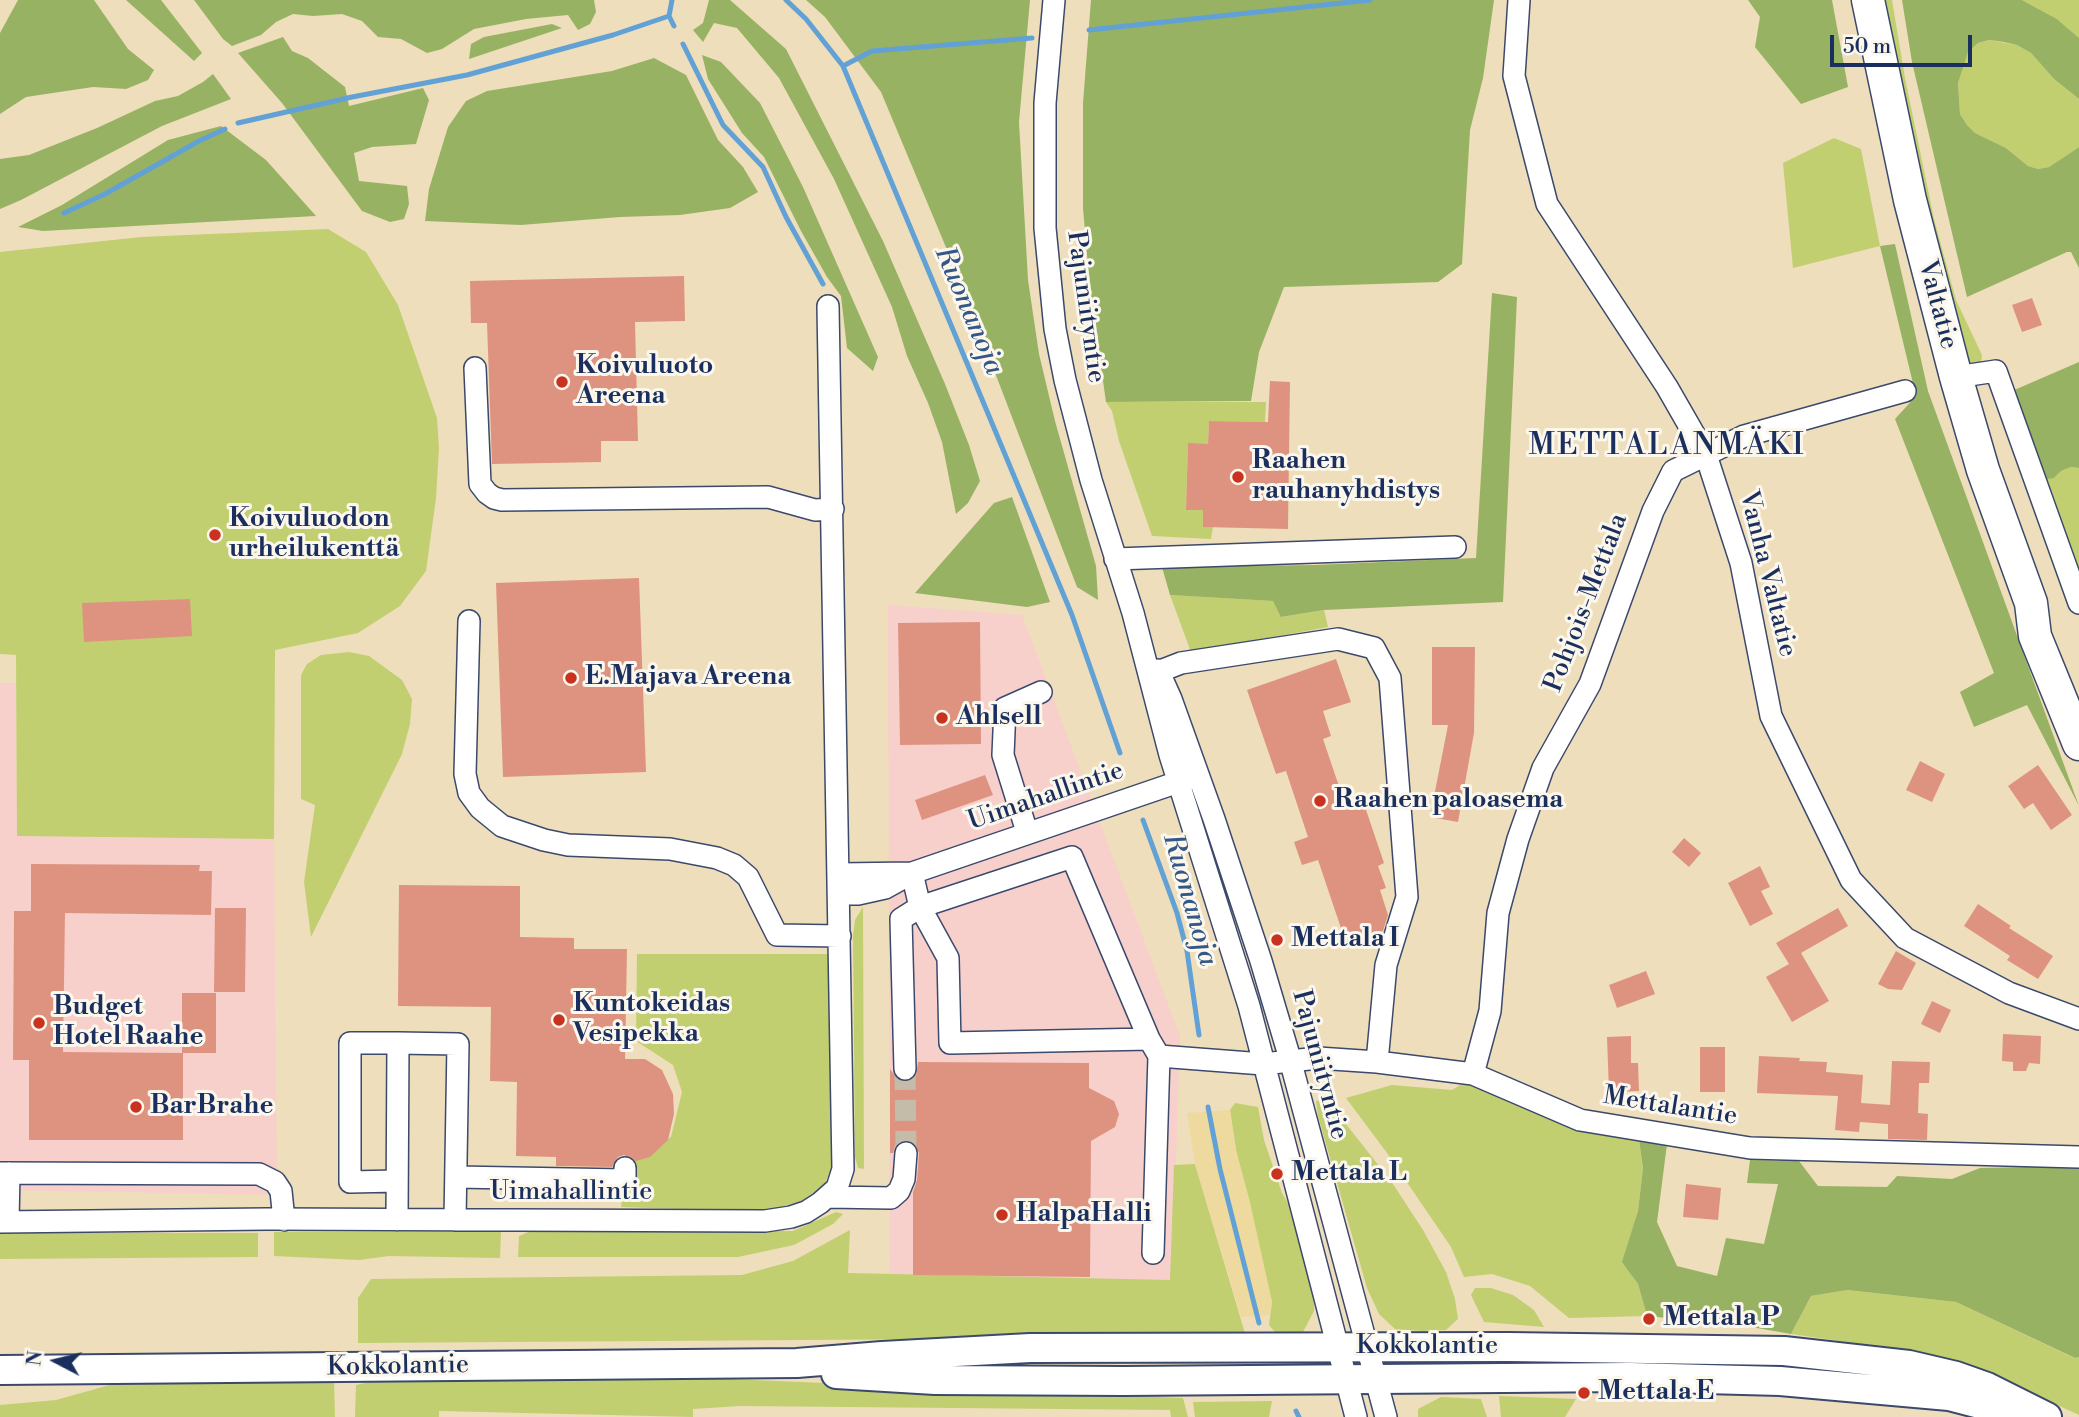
<!DOCTYPE html>
<html>
<head>
<meta charset="utf-8">
<style>
  body { margin:0 }
  #map { position:relative; width:2079px; height:1417px; overflow:hidden; background:#eedebb; font-family:"Libre Bodoni",serif }
  canvas { display:block }
  .north { position:absolute; left:21px; top:1326px; width:70px; height:70px; -webkit-text-stroke:5px #fbf7ec; paint-order:stroke; rotate:277deg; font-size:19px; font-weight:700; line-height:28px; text-align:center; color:#1b2f5e }
  .north::after { content:''; display:block; margin:auto; width:24px; height:32px; background:#1b2f5e; clip-path:polygon(50% 0,100% 100%,50% 72%,0 100%) }
  .scale { position:absolute; left:1830px; top:35px; width:142px; height:32px; box-sizing:border-box; border:4px solid #1b2f5e; border-top:0; padding-left:9px; font-size:21px; line-height:24px; white-space:nowrap; color:#1b2f5e; -webkit-text-stroke:5px #fbf7ec; paint-order:stroke }
</style>
</head>
<body>
<div id="map">
<canvas width="2079" height="1417"></canvas>
<div class="north">N</div>
<div class="scale">50 m</div>
</div>
<script>
const c = document.querySelector('canvas').getContext('2d');
c.lineJoin = 'round';
function fill(path, color) { c.fillStyle = color; c.fill(path, 'evenodd'); }
const shape = rows => new Path2D(rows.map(r => 'M' + r).join(''));
function strokePath(path, color, width, dash) { c.strokeStyle = color; c.lineWidth = width; c.lineCap = dash ? 'butt' : 'round'; c.setLineDash(dash || []); c.stroke(path); }
function label(font, color, halo, rows, align = 'center') {
  c.font = font + ' "Libre Bodoni",serif'; c.lineWidth = 6; c.setLineDash([]); c.textBaseline = 'middle'; c.strokeStyle = halo; c.fillStyle = color; for (const [text, x, y, turn = 0] of rows) {
    c.save(); c.translate(x, y); c.rotate((+turn || 0) * Math.PI / 180); c.textAlign = isNaN(turn) ? turn : align; if (halo) c.strokeText(text, 0, 0); c.fillText(text, 0, 0); c.restore();
  }
}
fill(shape([
  [888,605,1022,615,1180,1036,1172,1285,890,1283],
  [0,683,16,683,17,836,274,839,277,1195,0,1190]
]), '#f7d0cb');
fill(shape([
  [1884,0,1892,0,1905,78,1934,219,1956,300,1982,355,1981,364,1971,364,1969,360,1931,223],
  [2022,0,2079,0,2079,38,2057,19],
  [1989,40,2017,45,2031,53,2054,79,2079,99,2079,147,2049,167,2038,169,2028,166,2006,148,1975,133,1967,125,1960,114,1958,83,1961,69,1968,52,1978,43],
  [1834,138,1861,149,1880,246,1793,268,1783,163],
  [328,229,366,252,398,305,437,418,439,448,436,498,426,571,400,606,358,633,275,650,274,839,17,836,16,655,0,654,0,252,141,237],
  [1106,402,1266,402,1265,422,1209,421,1208,444,1188,444,1186,510,1203,510,1203,527,1213,527,1211,539,1152,536,1119,441,1112,411],
  [2071,467,2079,468,2079,583,2040,473,2054,478,2061,471],
  [1170,595,1273,601,1282,617,1324,610,1328,627,1191,652],
  [349,652,369,656,402,680,412,699,410,724,402,754,311,937,304,882,315,805,301,799,301,675,307,664,321,655],
  [863,907,864,1169,858,1168,855,1157,853,936,855,920],
  [637,954,829,954,831,965,833,1165,824,1185,800,1202,760,1212,621,1207,623,1188,636,1185,634,1160,671,1137,682,1092,673,1065,636,1041],
  [1469,1080,1639,1140,1643,1168,1638,1211,1623,1262,1638,1284,1647,1316,1569,1318,1530,1286,1492,1274,1464,1277,1451,1247,1387,1153,1346,1098,1392,1085,1452,1090],
  [1326,1099,1391,1181,1423,1230,1446,1272,1455,1299,1458,1319,1446,1330,1421,1331,1395,1329,1379,1314,1367,1288,1318,1116,1316,1101],
  [1235,1103,1258,1107,1264,1140,1282,1193,1293,1212,1315,1288,1314,1311,1303,1332,1279,1337,1269,1325,1272,1302,1236,1150,1230,1110],
  [1195,1164,1246,1337,358,1343,358,1298,371,1279,742,1275,793,1261,850,1230,848,1273,1170,1280,1174,1165],
  [836,1212,843,1214,833,1224,794,1245,738,1257,518,1257,519,1236,531,1231,793,1231],
  [274,1232,501,1232,500,1258,389,1256,359,1260,274,1256],
  [0,1233,258,1233,258,1257,0,1259],
  [1475,1288,1491,1288,1513,1295,1534,1310,1544,1327,1484,1322,1471,1295],
  [1846,1290,1956,1302,2074,1358,2079,1357,2079,1415,1988,1373,1896,1349,1791,1334,1811,1296],
  [246,1376,334,1381,335,1417,0,1417,0,1405,56,1400,124,1381],
  [569,1378,705,1378,1183,1398,1188,1417,1171,1417,1170,1410,740,1406,693,1409,693,1417,439,1411,439,1417,355,1417,356,1385,379,1380],
  [1499,1396,1576,1399,1565,1417,1501,1417],
  [1441,1397,1481,1399,1487,1417,1418,1417,1418,1409],
  [1272,1401,1269,1417,1195,1417,1193,1402]
]), '#c1cf71');
fill(shape([
  [18,0,94,0,128,49,154,70,148,80,126,89,93,87,26,97,0,114,0,33],
  [126,0,161,0,202,53,194,61],
  [194,0,594,0,596,12,590,24,578,30,568,15,526,19,474,29,442,49,427,53,401,39,378,37,362,21,342,14,313,16,293,14,276,22,261,35,232,46,223,39],
  [709,0,730,0,786,49,883,241,945,384,969,445,980,481,968,503,956,514,942,442,928,403,907,356,892,307,834,179,779,78,737,28,714,23,703,42,693,30,703,23],
  [806,0,1030,0,1019,122,1028,280,1039,354,1055,421,1096,566,1098,600,1077,587,958,276,881,92,825,17],
  [1091,0,1494,0,1483,78,1470,130,1462,264,1438,282,1284,287,1259,352,1251,401,1106,402,1090,289,1083,208,1083,103],
  [1748,0,1832,0,1848,87,1801,104,1755,47,1760,17],
  [1902,0,2022,0,2057,19,2079,38,2079,99,2054,79,2031,53,2017,45,2004,42,1989,40,1978,43,1968,52,1958,83,1960,114,1967,125,1975,133,2006,148,2028,166,2038,169,2049,167,2079,147,2079,268,2071,252,2067,252,1967,297,1912,62],
  [552,24,562,28,469,59,471,44,484,37],
  [283,37,292,51,308,58,345,87,349,106,423,88,429,100,416,144,372,147,354,153,359,181,407,186,409,204,404,219,390,222,362,211,282,103,238,53],
  [702,55,721,62,760,103,803,187,878,357,873,371,847,348,841,296,827,277,801,231,764,157,742,133,708,79],
  [654,58,686,75,718,140,743,167,758,192,730,208,680,215,620,217,521,225,425,221,429,189,448,127,466,101,487,91,612,71],
  [213,74,231,99,162,126,21,200,0,209,0,159,29,155,97,128,155,101,178,96,203,82],
  [221,126,266,160,316,216,43,231,18,227,62,205,168,140],
  [1895,244,1928,391,2079,806,2027,705,1974,727,1960,692,1994,673,1895,419,1916,396,1880,246],
  [1492,293,1517,297,1503,602,1324,610,1281,617,1273,601,1170,595,1162,567,1315,565,1476,558],
  [2079,362,2079,468,2071,467,2061,471,2054,478,2047,479,2040,473,2012,391],
  [1012,497,1050,602,1027,607,915,593,994,503],
  [1639,1140,1667,1144,1657,1222,1677,1266,1717,1276,1726,1238,1764,1244,1778,1184,1747,1183,1750,1160,1799,1161,1818,1186,1887,1187,1897,1176,1952,1179,1980,1168,2079,1166,2079,1357,2075,1358,1956,1302,1847,1290,1811,1296,1791,1334,1740,1325,1647,1316,1638,1284,1622,1262,1638,1211,1643,1168]
]), '#98b263');
fill(shape([
  [1230,1110,1236,1150,1250,1202,1272,1302,1270,1315,1241,1317,1195,1164,1187,1113]
]), '#eeda9e');
strokePath(shape([
  [786,0,806,19,843,66,1072,615,1120,753],
  [669,16,674,26],
  [1089,30,1370,0],
  [683,44,723,125,763,167,786,217,823,284],
  [843,66,872,51,1032,38],
  [238,123,352,97,467,75,613,35,669,16,672,0],
  [64,213,105,194,199,141,225,129],
  [1143,820,1177,913,1187,951,1199,1035],
  [1208,1107,1220,1169,1259,1323],
  [1296,1411,1299,1417]
]), '#62a1d5', 5);
fill(shape([
  [684,276,685,321,635,322,638,441,601,441,601,462,492,464,487,323,471,323,470,281],
  [2032,298,2042,325,2022,332,2012,305],
  [1270,381,1290,382,1288,529,1203,527,1203,510,1186,510,1188,443,1208,444,1209,421,1268,422],
  [639,578,646,772,503,777,496,583],
  [190,599,192,636,84,642,82,603],
  [980,622,981,744,900,745,898,623],
  [1432,647,1475,647,1474,733,1458,822,1430,817,1448,725,1432,725],
  [1336,659,1351,702,1323,711,1331,736,1323,739,1345,804,1362,798,1384,863,1378,866,1386,888,1380,890,1388,915,1383,931,1346,943,1318,860,1302,865,1294,842,1308,837,1286,771,1276,774,1247,690],
  [1920,761,1945,774,1932,802,1906,790],
  [2038,765,2072,815,2051,830,2033,803,2024,809,2008,786],
  [985,775,993,795,922,820,915,800],
  [1684,838,1701,853,1689,867,1672,852],
  [31,864,200,865,199,871,212,871,211,915,65,913,63,1052,183,1053,183,1140,29,1140,29,1060,13,1060,14,911,31,911],
  [1760,866,1770,887,1761,891,1773,914,1750,926,1728,883],
  [399,885,520,886,520,937,574,938,574,949,627,949,625,1059,645,1059,662,1070,673,1094,674,1114,668,1140,650,1157,636,1161,624,1155,618,1157,612,1167,556,1166,556,1157,516,1156,517,1082,490,1081,491,1007,398,1006],
  [1978,904,2011,926,2009,928,2053,956,2038,979,2007,960,2010,956,1964,926],
  [215,908,246,908,245,992,214,992],
  [1838,908,1848,926,1801,953,1829,1001,1792,1022,1766,977,1789,964,1776,943],
  [1896,951,1916,963,1902,990,1888,989,1878,984],
  [1646,971,1655,994,1617,1008,1609,985],
  [182,993,216,993,216,1053,182,1053],
  [1932,1001,1951,1010,1940,1033,1921,1024],
  [2003,1034,2041,1036,2040,1064,2029,1063,2026,1071,2013,1071,2013,1062,2002,1061],
  [1631,1036,1631,1063,1638,1063,1639,1091,1609,1092,1607,1037],
  [1700,1047,1725,1047,1725,1092,1700,1092],
  [1759,1056,1800,1058,1799,1061,1827,1062,1826,1072,1863,1075,1861,1103,1890,1105,1892,1061,1930,1062,1929,1083,1919,1083,1918,1113,1928,1114,1927,1140,1888,1139,1888,1124,1860,1122,1859,1132,1835,1130,1838,1096,1757,1093],
  [918,1062,1089,1063,1089,1088,1114,1101,1119,1114,1115,1127,1091,1141,1090,1277,913,1275,913,1192,917,1180,919,1153,914,1143,906,1140,900,1142,895,1146,893,1153,890,1153,890,1069,898,1080,906,1082,916,1076],
  [1686,1184,1721,1188,1718,1220,1683,1217]
]), '#de9380');
strokePath(shape([
  [905,1069,906,1153]
]), '#c4bba8', 21, [21, 10]);
const minor = shape([
  [1054,0,1045,103,1045,228,1055,329,1065,380,1091,480,1133,613,1170,755,1249,1006,1356,1417],
  [1519,0,1514,76,1547,204,1667,387,1706,455,1741,563,1771,716,1851,880,1905,938,2009,993,2079,1019],
  [475,368,480,484,487,493,494,498,502,500,768,497,815,510,833,509],
  [1956,377,1996,371,2079,603],
  [1115,559,1455,547],
  [469,621,465,774,469,793,480,808,502,826,544,840,568,845,670,849,717,858,734,865,748,877,777,935,840,936],
  [1158,670,1171,699,1214,819,1261,961,1288,1052,1386,1417],
  [1150,675,1181,663,1338,639,1374,648,1390,678,1407,897,1386,965,1377,1062],
  [1027,832,1003,755,1005,708,1041,692],
  [912,873,920,907,948,958,950,1043,1149,1039,1159,1056,1153,1253],
  [840,874,912,873],
  [840,894,858,894,885,888,912,873,1190,778],
  [1159,1056,1263,1064,1318,1058,1377,1062,1473,1074,1580,1120,1750,1148,2079,1157],
  [905,1069,901,919,920,907,1072,857,1149,1039],
  [1473,1074,1490,1011,1498,913,1518,839,1543,768,1590,684,1653,511,1673,471,1744,436,1905,391],
  [0,1173,259,1174,275,1182,281,1191,284,1220],
  [456,1177,625,1180,625,1168],
  [397,1181,350,1182,350,1043,398,1043],
  [828,1197,891,1198,899,1191,904,1179,906,1153],
  [397,1220,398,1043,458,1044,455,1220],
  [0,1222,267,1219,765,1221,791,1217,806,1212,820,1203,837,1188,843,1169,828,306],
  [8,1222,9,1173]
]);
const major = shape([
  [0,1370,797,1363,882,1356,1030,1348,1509,1347,1784,1351,1909,1365,1956,1376,1987,1387,2047,1417],
  [836,1374,935,1380,1124,1381,1630,1377,1780,1381,1949,1396,2007,1411]
]);
const highway = shape([
  [1868,0,1910,200,1956,377,1983,470,2031,603,2035,636,2079,744]
]);
strokePath(minor, '#3b496c', 24);
strokePath(major, '#3b496c', 32);
strokePath(highway, '#3b496c', 35);
strokePath(minor, '#fff', 21);
strokePath(major, '#fff', 28);
strokePath(highway, '#fff', 32);
for (const [x, y, r, color] of [
  [562,382,7,"#c8321e"],
  [1238,477,7,"#c8321e"],
  [215,535,7,"#c8321e"],
  [571,678,7,"#c8321e"],
  [942,718,7,"#c8321e"],
  [1320,801,7,"#c8321e"],
  [1277,940,7,"#c8321e"],
  [559,1020,7,"#c8321e"],
  [39,1023,7,"#c8321e"],
  [136,1107,7,"#c8321e"],
  [1277,1174,7,"#c8321e"],
  [1002,1215,7,"#c8321e"],
  [1649,1319,7,"#c8321e"],
  [1584,1393,7,"#c8321e"]
]) { const dot = new Path2D(); dot.arc(x, y, r, 0, 2 * Math.PI); c.fillStyle = color; c.fill(dot); strokePath(dot, '#fbf7ec', 2.5); }
label('26px', '#1b2f5e', '#fbf7ec', [
  ["Valtatie",1937,305,75],
  ["Pajuniityntie",1085,307,82],
  ["Vanha Valtatie",1767,574,76],
  ["Pohjois-Mettala",1587,603,-69],
  ["Uimahallintie",1046,797,-19],
  ["Pajuniityntie",1319,1065,75],
  ["Mettalantie",1670,1107,9],
  ["Uimahallintie",571,1193],
  ["Kokkolantie",1427,1347],
  ["Kokkolantie",398,1367,-1]
]);
label('bold 26px', '#1b2f5e', '#fbf7ec', [
  ["Koivuluoto",576,367],
  ["Areena",576,397],
  ["Raahen",1252,462],
  ["rauhanyhdistys",1252,492],
  ["Koivuluodon",229,520],
  ["urheilukenttä",229,550],
  ["E.Majava Areena",585,678],
  ["Ahlsell",956,718],
  ["Raahen paloasema",1334,801],
  ["Mettala I",1291,940],
  ["Kuntokeidas",573,1005],
  ["Vesipekka",573,1035],
  ["Budget",53,1008],
  ["Hotel Raahe",53,1038],
  ["BarBrahe",150,1107],
  ["Mettala L",1291,1174],
  ["HalpaHalli",1016,1215],
  ["Mettala P",1663,1319],
  ["Mettala E",1598,1393]
], 'left');
label('italic 28px', '#345788', '#fbf7ec', [
  ["Ruonanoja",968,311,67],
  ["Ruonanoja",1189,900,74]
]);
c.letterSpacing = '2px';
label('30px', '#1b2f5e', '#fbf7ec', [
  ["METTALANMÄKI",1667,447]
]);
c.letterSpacing = '0px';
</script>
</body>
</html>
